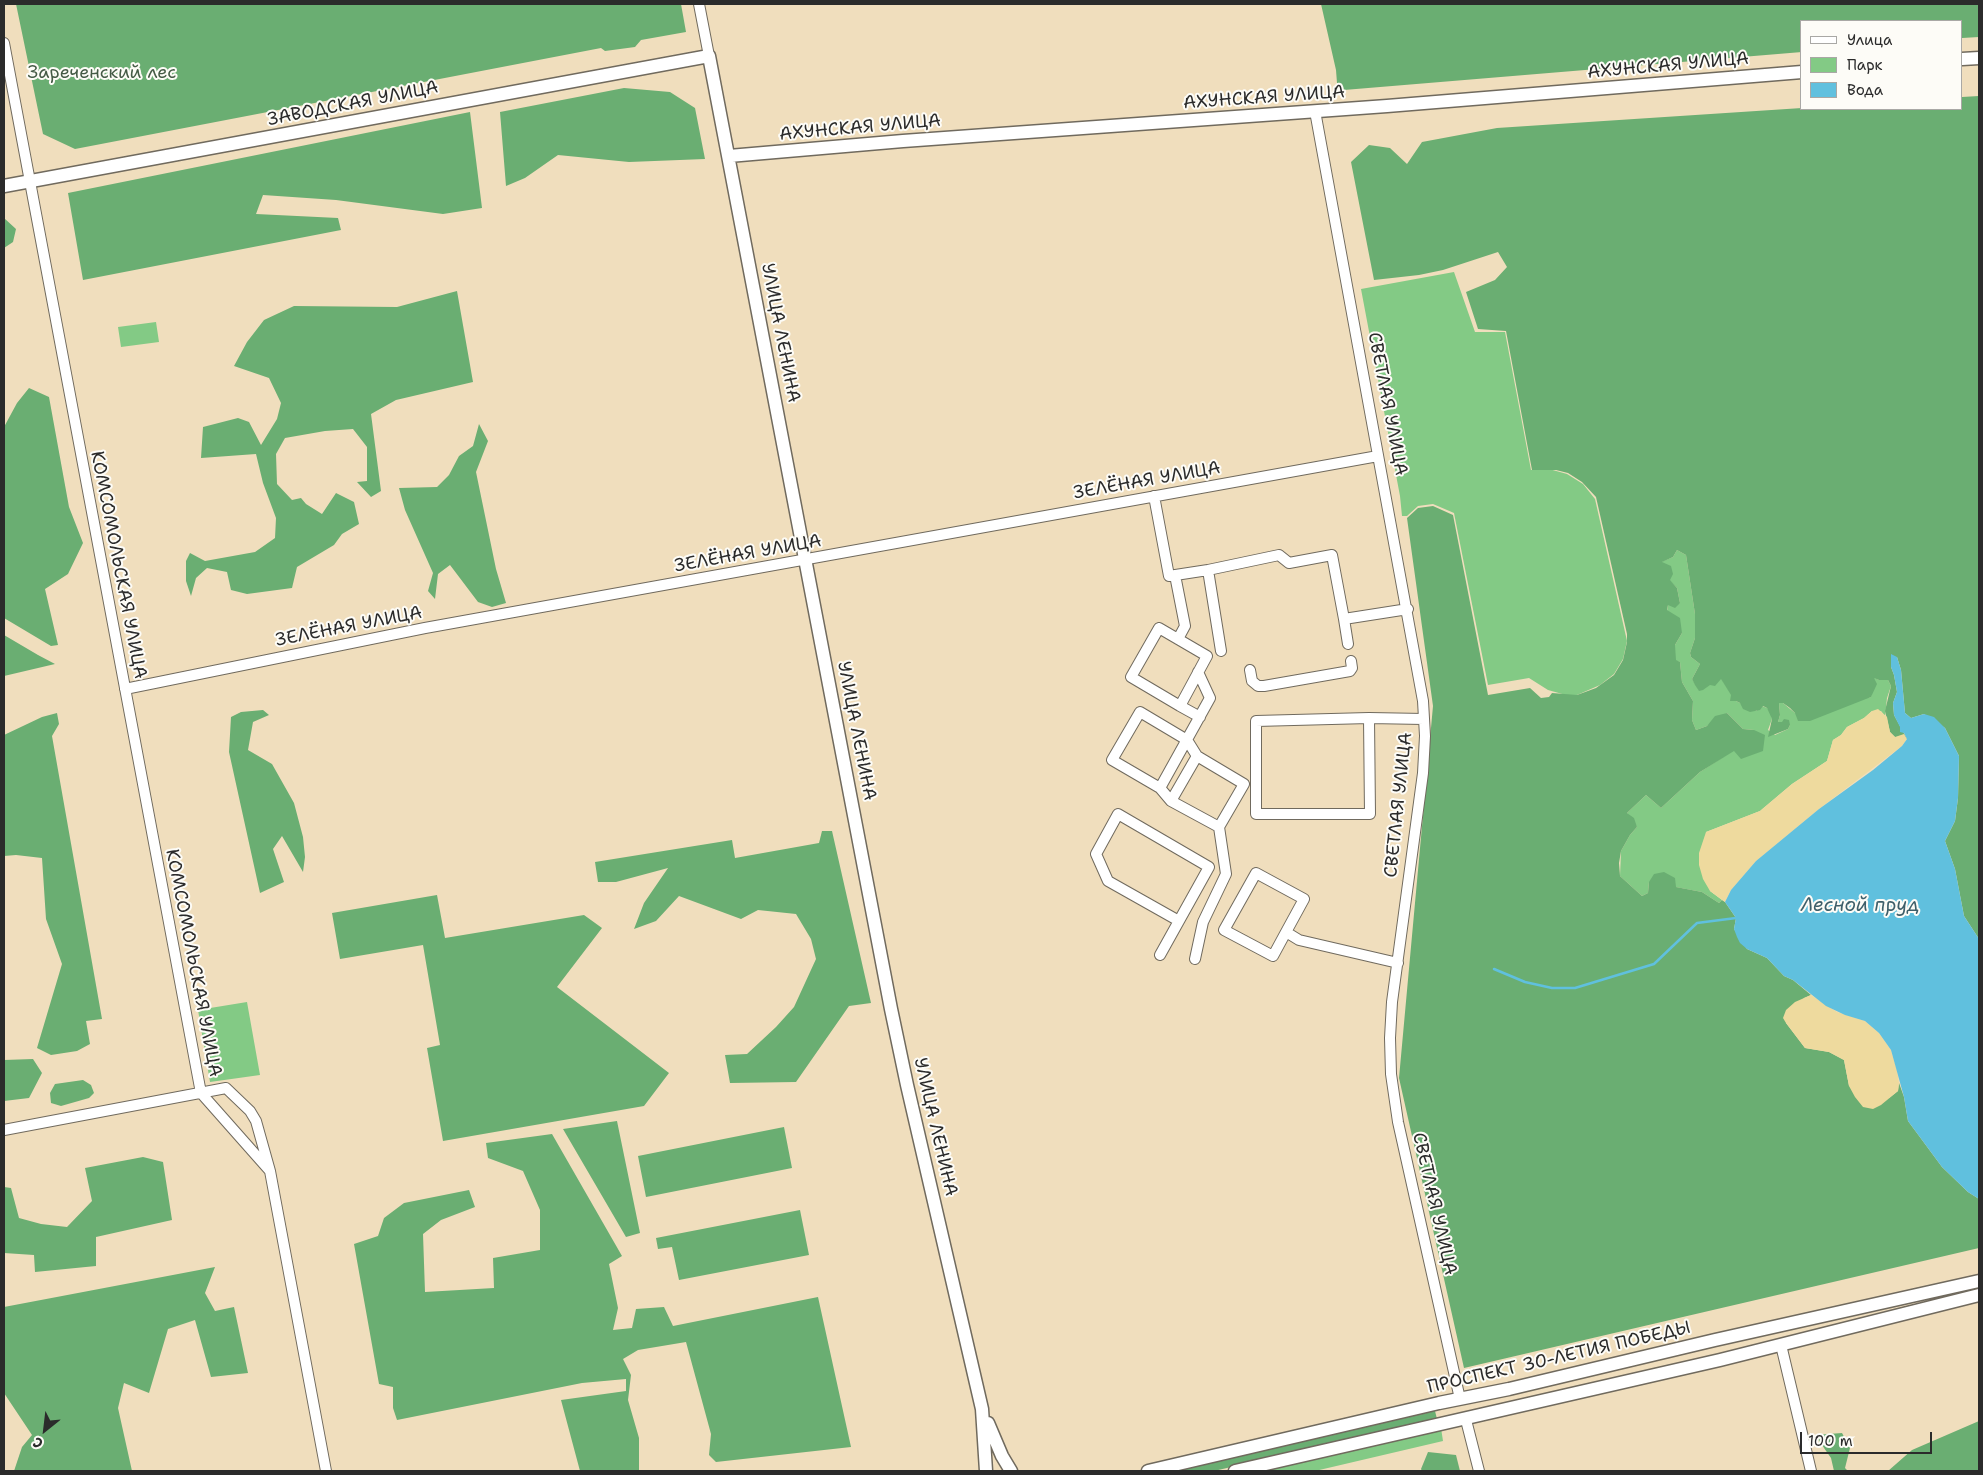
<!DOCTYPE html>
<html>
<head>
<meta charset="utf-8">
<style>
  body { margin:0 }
  #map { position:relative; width:1983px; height:1475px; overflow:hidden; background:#f0debd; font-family:"Shantell Sans",sans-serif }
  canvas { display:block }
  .frame { position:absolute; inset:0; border:5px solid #2b2b2b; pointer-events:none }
  .legend { position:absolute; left:1800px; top:20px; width:162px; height:90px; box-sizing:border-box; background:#fdfcf7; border:1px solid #a9a8a5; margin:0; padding:6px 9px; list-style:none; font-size:15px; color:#2b2b2b }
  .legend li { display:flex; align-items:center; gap:10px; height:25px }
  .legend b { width:25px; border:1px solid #a9a8a5 }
  .north { position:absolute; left:20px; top:1405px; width:50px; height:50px; -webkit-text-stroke:4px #fdfcf7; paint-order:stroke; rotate:209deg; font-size:14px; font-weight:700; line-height:20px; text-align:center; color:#2b2b2b }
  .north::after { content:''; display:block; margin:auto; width:18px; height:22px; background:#2b2b2b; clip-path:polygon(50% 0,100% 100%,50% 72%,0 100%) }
  .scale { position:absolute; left:1800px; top:1432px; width:132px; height:22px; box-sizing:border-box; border:2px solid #2b2b2b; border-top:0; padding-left:6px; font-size:15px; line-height:18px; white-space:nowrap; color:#2b2b2b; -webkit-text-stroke:4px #fdfcf7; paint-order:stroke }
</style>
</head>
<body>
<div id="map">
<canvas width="1983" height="1475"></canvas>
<div class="frame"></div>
<ul class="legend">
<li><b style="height:6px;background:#fff"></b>Улица</li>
<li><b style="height:14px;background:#83ca85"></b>Парк</li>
<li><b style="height:14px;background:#60c0de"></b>Вода</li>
</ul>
<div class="north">С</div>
<div class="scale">100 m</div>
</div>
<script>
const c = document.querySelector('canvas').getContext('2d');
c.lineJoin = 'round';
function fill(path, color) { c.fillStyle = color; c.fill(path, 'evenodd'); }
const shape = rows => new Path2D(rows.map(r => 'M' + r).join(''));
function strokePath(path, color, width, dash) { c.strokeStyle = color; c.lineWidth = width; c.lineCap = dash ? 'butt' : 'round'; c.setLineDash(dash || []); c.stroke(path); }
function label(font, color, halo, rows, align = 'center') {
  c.font = font + ' "Shantell Sans",sans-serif'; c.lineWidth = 4; c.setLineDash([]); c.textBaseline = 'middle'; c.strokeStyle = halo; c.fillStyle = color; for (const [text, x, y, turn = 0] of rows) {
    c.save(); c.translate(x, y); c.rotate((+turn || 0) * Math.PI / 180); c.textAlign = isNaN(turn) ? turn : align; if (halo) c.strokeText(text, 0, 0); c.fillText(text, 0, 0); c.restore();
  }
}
fill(shape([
  [1454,272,1475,332,1505,332,1531,470,1549,469,1567,474,1583,484,1595,499,1627,641,1623,659,1614,674,1600,685,1577,695,1566,695,1548,690,1529,678,1488,685,1454,513,1433,504,1418,506,1407,516,1402,516,1400,496,1361,289],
  [156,322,159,342,121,347,118,327],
  [1677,550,1686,555,1695,614,1695,638,1690,653,1691,657,1700,664,1692,679,1699,690,1721,678,1736,701,1756,711,1762,706,1767,708,1771,713,1772,719,1768,730,1775,735,1788,729,1790,725,1778,722,1780,715,1779,703,1783,703,1795,713,1871,697,1873,677,1879,680,1888,680,1891,686,1887,698,1885,716,1881,711,1872,711,1864,718,1847,727,1841,735,1833,740,1827,761,1792,784,1760,811,1706,832,1710,891,1722,900,1719,903,1702,892,1649,882,1648,893,1642,896,1620,876,1621,851,1630,835,1637,827,1627,813,1646,795,1661,808,1700,772,1734,750,1754,730,1743,729,1727,713,1707,726,1696,730,1692,720,1693,701,1682,682,1680,662,1675,661,1675,645,1682,633,1667,611,1668,605,1680,603,1677,588,1669,580,1661,562,1673,557],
  [247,1002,260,1075,210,1082,198,1010],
  [1441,1428,1443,1441,1315,1471,1253,1471]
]), '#83ca85');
fill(shape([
  [16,4,681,4,686,32,641,40,635,47,605,51,601,48,75,149,43,134],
  [1321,4,1979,4,1979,37,1962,38,1962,21,1802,21,1802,52,1344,90,1337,83,1336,70],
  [624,88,670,92,695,108,705,159,629,162,558,155,525,178,506,186,500,112],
  [1979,96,1979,939,1964,916,1955,869,1945,841,1955,821,1958,798,1959,756,1945,728,1924,714,1911,718,1905,713,1901,670,1897,657,1891,667,1894,675,1897,692,1893,703,1894,715,1907,739,1895,737,1890,732,1885,711,1891,686,1888,680,1879,680,1874,678,1877,684,1871,697,1810,721,1798,721,1795,713,1790,708,1783,703,1779,703,1780,715,1778,722,1782,722,1784,719,1789,720,1790,725,1788,729,1768,737,1772,719,1767,708,1763,706,1760,710,1750,712,1743,709,1740,703,1736,701,1730,701,1731,695,1721,679,1715,686,1710,685,1703,690,1699,691,1695,685,1692,679,1700,664,1691,657,1690,653,1695,638,1695,614,1686,555,1677,550,1673,557,1662,562,1671,566,1673,574,1670,580,1677,588,1680,603,1675,608,1668,605,1667,610,1680,618,1682,633,1675,645,1676,660,1680,662,1682,682,1693,701,1692,720,1696,730,1707,726,1715,716,1727,713,1743,729,1754,730,1765,735,1763,751,1741,759,1734,751,1700,772,1661,808,1646,795,1627,813,1634,818,1637,827,1630,835,1621,851,1619,863,1620,876,1642,896,1648,893,1649,882,1654,874,1664,872,1675,878,1676,887,1702,892,1719,903,1722,900,1725,902,1736,918,1734,929,1747,949,1767,958,1784,976,1793,980,1811,995,1804,998,1786,1023,1805,1048,1829,1052,1844,1060,1849,1086,1889,1098,1898,1091,1899,1083,1904,1097,1908,1121,1942,1167,1968,1192,1979,1199,1979,1248,1464,1368,1399,1078,1433,706,1407,518,1418,508,1433,506,1453,515,1488,695,1530,688,1541,698,1549,697,1552,693,1577,695,1596,688,1614,675,1623,660,1627,642,1627,634,1596,497,1582,482,1568,473,1556,470,1532,470,1506,331,1478,329,1466,292,1495,280,1507,267,1498,252,1443,270,1419,275,1374,280,1351,162,1369,145,1390,148,1407,164,1422,142,1497,128,1802,108,1962,109,1962,97],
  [470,112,482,208,443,214,336,200,263,195,256,214,338,218,341,230,83,280,68,193],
  [4,218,16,229,13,242,4,248],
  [457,291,473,382,396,400,371,414,381,491,371,497,357,482,367,481,367,447,353,429,325,431,285,438,276,454,277,484,292,500,301,498,306,504,322,514,336,493,354,502,359,524,342,534,334,545,297,567,292,588,247,594,231,590,227,572,207,568,196,578,191,596,186,581,186,561,190,553,205,561,255,552,275,538,276,518,263,483,256,454,201,458,203,427,238,418,249,422,261,445,277,419,281,403,269,378,234,366,247,342,264,320,294,306,397,307],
  [29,388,49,397,69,507,83,543,68,574,45,589,58,645,51,646,4,618,4,427,17,403],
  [479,424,488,441,476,472,496,569,506,603,492,607,478,602,450,565,438,574,435,599,428,591,433,573,405,510,399,488,437,487,449,475,459,456,473,446],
  [4,635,38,655,55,664,4,676],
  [263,710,269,715,253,722,248,750,272,764,294,803,303,837,305,857,303,872,282,836,273,849,284,882,260,893,229,752,231,717,241,712],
  [57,713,59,724,52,736,102,1019,86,1021,90,1044,77,1051,51,1055,37,1048,62,964,46,919,42,858,16,855,4,856,4,735,42,717],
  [822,831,832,831,871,1003,849,1006,796,1082,730,1083,725,1055,747,1054,776,1027,794,1007,816,959,811,939,796,914,758,910,741,919,679,896,656,921,634,929,644,903,668,868,616,882,598,882,595,862,732,840,735,858,819,843],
  [437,895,445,938,584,915,602,928,557,987,669,1073,644,1106,443,1141,427,1048,440,1045,423,945,340,959,332,913],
  [33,1059,42,1073,29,1098,4,1101,4,1060],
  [83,1080,91,1085,94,1093,89,1098,61,1106,51,1103,50,1093,55,1084],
  [617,1121,640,1233,626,1237,563,1129],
  [784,1127,792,1168,646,1197,638,1156],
  [552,1134,622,1256,609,1264,618,1308,613,1330,632,1328,636,1309,664,1307,673,1326,818,1297,851,1447,716,1462,709,1455,711,1434,686,1342,638,1350,623,1359,631,1375,628,1400,639,1438,639,1471,580,1471,561,1400,626,1391,626,1379,582,1383,397,1420,393,1408,393,1387,379,1384,354,1244,378,1236,384,1218,404,1203,469,1190,475,1207,441,1220,423,1234,425,1292,494,1288,493,1258,540,1250,540,1210,523,1171,488,1158,486,1143],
  [143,1157,163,1162,172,1220,96,1237,96,1266,35,1272,34,1255,4,1253,4,1187,11,1188,19,1218,41,1224,67,1227,92,1201,85,1168],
  [800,1210,809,1255,679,1280,672,1247,658,1249,656,1238],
  [215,1267,205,1293,215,1311,234,1307,248,1373,211,1377,195,1320,168,1329,149,1393,124,1383,118,1408,132,1471,14,1471,22,1447,32,1435,4,1393,4,1307],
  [1435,1411,1437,1419,1214,1471,1177,1471],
  [1979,1421,1979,1471,1888,1471,1912,1450],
  [1842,1433,1850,1448,1845,1468,1848,1471,1834,1471,1831,1458,1815,1435],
  [1428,1452,1456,1455,1460,1471,1422,1471,1421,1469]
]), '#6aae72');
fill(shape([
  [1878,709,1887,717,1890,732,1895,737,1904,734,1907,739,1902,746,1819,809,1756,861,1731,890,1725,902,1710,891,1703,879,1699,865,1699,853,1706,832,1760,811,1792,784,1827,761,1833,740,1841,735,1847,727,1864,718,1872,711],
  [1811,995,1837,1012,1865,1021,1879,1033,1891,1050,1897,1070,1899,1083,1898,1091,1881,1105,1873,1109,1863,1107,1855,1097,1849,1086,1844,1060,1829,1052,1805,1048,1786,1023,1783,1018,1786,1010,1795,1002]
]), '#eeda9e');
fill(shape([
  [1891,654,1897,657,1901,670,1905,713,1911,718,1924,714,1934,717,1945,728,1959,756,1958,798,1955,821,1945,841,1955,869,1964,916,1979,939,1979,1199,1968,1192,1942,1167,1908,1121,1904,1097,1891,1050,1879,1033,1865,1021,1845,1015,1826,1006,1793,980,1784,976,1767,958,1747,949,1740,943,1737,937,1734,929,1736,918,1725,902,1731,890,1756,861,1819,809,1873,770,1902,746,1907,739,1904,733,1900,732,1900,727,1894,715,1893,703,1897,692,1894,675,1891,667]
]), '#60c0de');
strokePath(shape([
  [1494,969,1525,982,1552,988,1575,988,1654,964,1697,923,1736,918]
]), '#60c0de', 2.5);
const minor = shape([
  [699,4,709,56],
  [4,43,201,1093,270,1171],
  [1315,111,1423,701,1425,736,1423,773,1392,1002,1390,1038,1391,1074,1398,1122,1460,1399],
  [1154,496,1169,576,1208,570],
  [1175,575,1185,626,1178,639],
  [1344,619,1348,644],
  [1159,628,1207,656,1180,706,1131,677,1159,628],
  [1221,651,1208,570,1279,555,1289,563,1332,555,1344,619,1408,609],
  [1250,670,1252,681,1258,686,1264,686,1350,671,1352,668,1351,661],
  [125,689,425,628,1378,456],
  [1180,706,1200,717],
  [1369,718,1256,721,1256,814,1370,814,1369,718,1424,719],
  [1160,788,1210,698,1198,672],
  [1171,801,1197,756],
  [1286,932,1304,899,1256,873,1224,930,1273,956,1286,932,1299,940,1398,963],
  [1160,955,1209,867,1118,814,1096,854,1108,881,1179,921],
  [1195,959,1203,922,1226,874,1219,827,1244,784,1197,756,1187,740,1140,712,1112,760,1160,788,1171,801,1219,827],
  [4,1130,226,1088,250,1111,256,1121,270,1171,326,1471],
  [1781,1345,1811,1471],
  [1466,1420,1479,1471]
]);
const major = shape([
  [1962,59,1979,58],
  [729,156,903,141,1387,106,1802,72],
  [4,186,709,56,891,1009,907,1085,982,1409,986,1471],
  [988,1423,1002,1456,1011,1471],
  [1148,1471,1439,1403,1509,1389,1715,1340,1979,1281],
  [1235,1471,1720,1360,1979,1295]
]);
strokePath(minor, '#706a5e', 12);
strokePath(major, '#706a5e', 15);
strokePath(minor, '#fff', 10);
strokePath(major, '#fff', 12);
label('18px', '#2b2b2b', '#fdfcf7', [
  ["АХУНСКАЯ УЛИЦА",1668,66,-5],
  ["АХУНСКАЯ УЛИЦА",1264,98,-4],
  ["ЗАВОДСКАЯ УЛИЦА",353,104,-11],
  ["АХУНСКАЯ УЛИЦА",860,128,-5],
  ["УЛИЦА ЛЕНИНА",780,333,79],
  ["СВЕТЛАЯ УЛИЦА",1387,404,79],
  ["ЗЕЛЁНАЯ УЛИЦА",1147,481,-10],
  ["ЗЕЛЁНАЯ УЛИЦА",748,554,-10],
  ["КОМСОМОЛЬСКАЯ УЛИЦА",118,565,79],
  ["ЗЕЛЁНАЯ УЛИЦА",349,627,-11],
  ["УЛИЦА ЛЕНИНА",856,731,79],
  ["СВЕТЛАЯ УЛИЦА",1399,805,-84],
  ["КОМСОМОЛЬСКАЯ УЛИЦА",193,963,79],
  ["УЛИЦА ЛЕНИНА",935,1127,77],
  ["СВЕТЛАЯ УЛИЦА",1434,1204,77],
  ["ПРОСПЕКТ 30-ЛЕТИЯ ПОБЕДЫ",1559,1358,-13]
]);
label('18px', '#455b46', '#fdfcf7', [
  ["Зареченский лес",102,73]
]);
label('italic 19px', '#3e5f6a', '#fdfcf7', [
  ["Лесной пруд",1860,906]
]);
</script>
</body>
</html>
